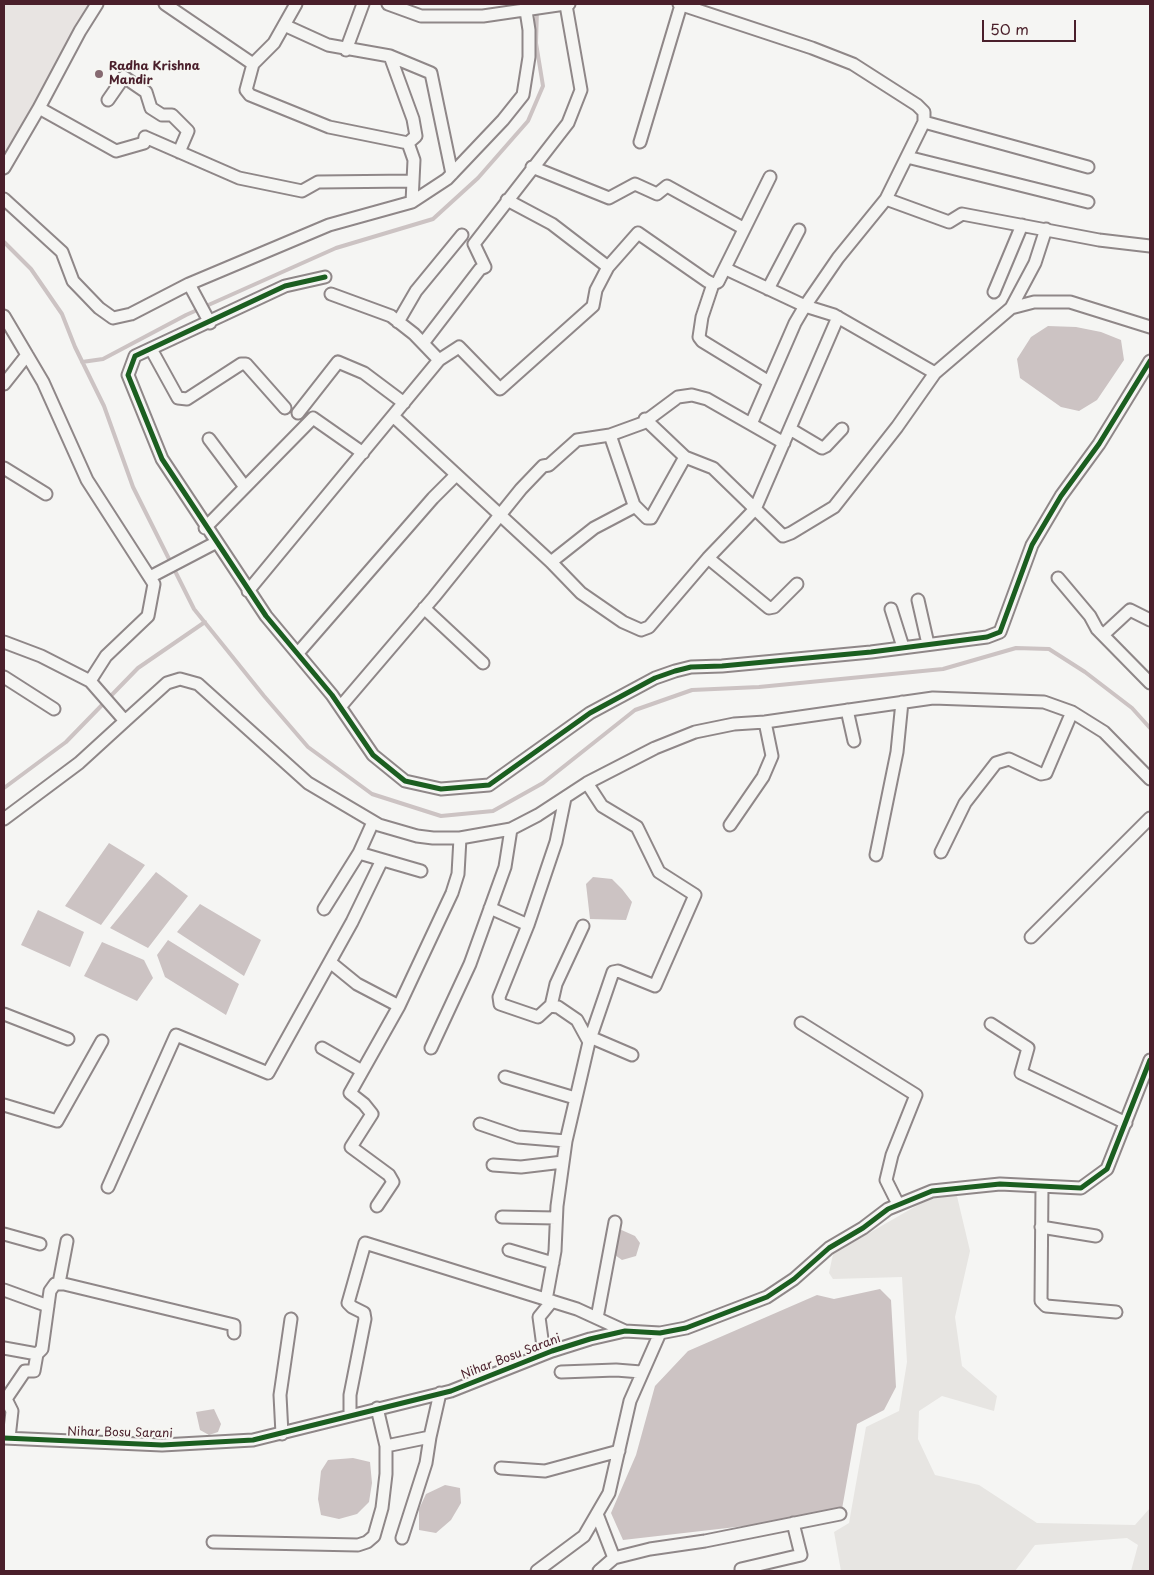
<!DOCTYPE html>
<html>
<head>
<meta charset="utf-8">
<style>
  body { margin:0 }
  #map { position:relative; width:1154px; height:1575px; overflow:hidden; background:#f5f5f3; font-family:"Playpen Sans",sans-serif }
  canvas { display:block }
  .frame { position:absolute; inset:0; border:5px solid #4a1f2b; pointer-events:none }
  .scale { position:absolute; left:982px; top:20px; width:94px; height:22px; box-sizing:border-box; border:2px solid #4a1f2b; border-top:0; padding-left:6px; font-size:15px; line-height:18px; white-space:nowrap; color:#4a1f2b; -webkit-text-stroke:4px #f6f6f2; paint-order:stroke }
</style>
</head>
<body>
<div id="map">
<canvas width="1154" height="1575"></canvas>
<div class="frame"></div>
<div class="scale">50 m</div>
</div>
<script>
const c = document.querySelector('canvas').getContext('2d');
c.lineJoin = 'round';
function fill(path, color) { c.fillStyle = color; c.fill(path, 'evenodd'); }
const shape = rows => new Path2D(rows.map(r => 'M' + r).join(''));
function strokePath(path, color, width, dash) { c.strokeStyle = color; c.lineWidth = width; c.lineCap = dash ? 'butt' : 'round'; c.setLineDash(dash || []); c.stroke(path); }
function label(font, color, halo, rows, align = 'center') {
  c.font = font + ' "Playpen Sans",sans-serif'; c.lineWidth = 4; c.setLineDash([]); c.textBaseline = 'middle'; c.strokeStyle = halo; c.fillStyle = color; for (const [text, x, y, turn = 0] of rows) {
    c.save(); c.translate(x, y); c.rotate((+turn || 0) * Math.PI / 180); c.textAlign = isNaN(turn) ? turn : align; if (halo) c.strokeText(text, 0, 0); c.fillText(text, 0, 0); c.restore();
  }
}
fill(shape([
  [956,1192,970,1251,955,1317,962,1366,997,1396,994,1411,942,1396,919,1411,918,1439,935,1475,979,1485,1037,1523,1135,1525,1150,1508,1150,1571,1131,1571,1138,1545,1127,1538,1035,1545,1015,1571,841,1571,834,1532,849,1523,866,1427,899,1411,907,1362,902,1277,833,1279,829,1273,833,1254,935,1195]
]), '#e7e5e2');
fill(shape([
  [4,4,102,4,4,161]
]), '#e8e4e2');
fill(shape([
  [1048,326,1076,327,1101,332,1121,340,1124,360,1097,400,1079,411,1061,407,1020,378,1017,359,1031,337],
  [109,843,145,865,101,925,65,906],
  [156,872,188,896,148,948,110,928],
  [593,877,612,879,622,889,632,902,626,920,590,919,586,884],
  [200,904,261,940,244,976,177,932],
  [38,910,84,932,70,967,21,945],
  [168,940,239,984,226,1015,165,977,157,955],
  [102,942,144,960,153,978,137,1001,84,976],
  [617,1228,635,1236,640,1243,636,1256,622,1260,608,1250],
  [880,1289,891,1300,896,1387,884,1410,857,1424,842,1509,771,1523,623,1540,611,1513,636,1455,655,1386,688,1351,817,1295,834,1299],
  [214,1409,221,1424,218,1432,209,1435,200,1430,196,1412],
  [353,1458,370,1462,372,1483,369,1502,357,1514,339,1519,321,1515,318,1499,321,1471,328,1460],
  [445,1485,460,1488,461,1503,451,1520,436,1533,419,1530,419,1509,426,1494]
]), '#ccc3c3');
strokePath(shape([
  [4,242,31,269,62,314,75,347,104,406,133,487,194,609,264,696,308,747,372,794,441,816,493,811,543,783,635,710,692,690,759,687,943,669,1016,648,1049,649,1085,672,1132,708,1150,728],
  [82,362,103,359,186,315,336,248,433,219,478,178,528,121,543,86,536,43,537,10],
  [4,788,66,742,138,668,205,622]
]), '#ccc3c3', 4);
const minor = shape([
  [165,4,253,64],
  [296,4,274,43,253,64,246,90,250,95,329,127,408,143],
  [388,4,421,16,483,16,565,4],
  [679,4,812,48,853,64,917,105,924,112,924,122,886,199,838,258,805,306,834,315,935,373],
  [284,25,328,45,390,56,413,119,416,136,408,143,414,160,412,202],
  [346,50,363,4],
  [390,56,431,73,452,174],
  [108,100,124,77,146,92,151,108,162,115,172,115,188,131,179,152],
  [39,108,80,31,97,4],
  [924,122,1088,167],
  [640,142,681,5],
  [907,157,1088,202],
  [532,167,609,198,635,184,657,194,667,186,743,228],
  [4,168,39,108,116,151,144,143,145,137,239,178,302,191,318,182,413,181],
  [4,199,62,252,73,281,99,308,113,318,131,314,189,284,329,225,412,202,447,179,503,120,523,95,529,57,529,30,525,4],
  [886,199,949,222,962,214,1099,240,1150,246],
  [507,200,552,224,608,267],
  [726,269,805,306,795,323,751,424],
  [325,277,285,286,135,356,128,375,162,459,266,616,332,695,373,755,405,781,441,789,489,785,590,713,655,678,675,671,691,667,722,666,871,652,987,637,1000,632,1032,545,1061,496,1099,444,1150,361],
  [189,284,210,323],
  [713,284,702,317,699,337,702,341,769,382],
  [768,289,799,230],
  [994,292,1022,225],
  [1011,308,1035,263,1046,229],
  [4,316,43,382,87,480,154,584,148,616,106,656,90,681,125,721,167,683,180,679,198,684,308,783,379,825,417,836,433,838,460,838,511,829,538,815,587,783,655,748,695,732,734,724,765,722,933,698,1044,702,1072,712,1104,732,1150,779],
  [398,322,416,291,462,235],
  [424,342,480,269,485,267,474,244,568,123,581,90,566,5,569,4],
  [151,349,178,398,187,399,241,364,246,364,285,408],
  [439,360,459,347,500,389,593,306,596,290,608,267,638,233,707,281,713,284,718,282,770,177],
  [4,384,27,355],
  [298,413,338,362,364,373,404,403],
  [393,416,551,562,581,593,623,622,641,630,649,627,708,558,755,509,838,317],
  [645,419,685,457,713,468,783,536,791,533,834,507,897,427,935,373,1011,308,1034,302,1070,302,1150,327],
  [790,429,822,448,826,446,842,429],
  [209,439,245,487],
  [4,468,46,494],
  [634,505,647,518,651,518,685,457],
  [205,528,313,418,363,453],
  [708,558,769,608,774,607,797,584],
  [551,562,594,528,632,508,634,505,610,435],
  [150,577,215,543],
  [1058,578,1090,616,1097,629,1150,683],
  [248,591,439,360,414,334,391,316,331,294],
  [918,600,928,644],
  [424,608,483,663],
  [891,609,903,647],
  [1103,635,1130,610,1150,620],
  [4,642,41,656,90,681],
  [298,653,433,498,456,475],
  [4,677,54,709],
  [341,706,434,597,521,489,543,466,549,465,577,440,610,435,643,423,678,397,692,395,707,399,784,443],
  [847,710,854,741],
  [587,783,602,806,637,827,659,872,695,895,655,986,618,971,613,972,589,1042],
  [4,819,79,763,125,721],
  [373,822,359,853,421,871],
  [730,825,763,777,772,756,765,722],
  [941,852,965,803,996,763,1009,759,1041,774,1046,773,1072,712],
  [876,855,897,752,902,702],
  [490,908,528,925,499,997,500,1004,538,1017,550,1006,558,1007,577,1020,589,1042,566,1141,557,1206,555,1251,546,1300],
  [324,909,359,853],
  [528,925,556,842,565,798],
  [1031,937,1150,818],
  [330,962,357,984,399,1006],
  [551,1006,556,984,583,926],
  [4,1014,68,1039],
  [801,1023,916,1095,892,1155,886,1180,898,1204],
  [991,1024,1028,1048,1021,1073,1126,1123],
  [590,1037,632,1055],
  [322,1048,362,1071],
  [431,1048,470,964,505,867,511,829],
  [505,1077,575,1098],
  [4,1105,57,1121,102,1041],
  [480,1124,518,1137,566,1141],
  [493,1165,521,1167,563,1162],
  [108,1187,176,1035,268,1073,352,922,382,860],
  [1042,1187,1041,1301,1046,1306,1116,1312],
  [377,1206,393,1182,389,1175,351,1147,372,1114,364,1104,350,1093,399,1006,452,893,458,874,460,838],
  [502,1217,556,1218],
  [1041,1227,1096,1236],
  [4,1234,40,1244],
  [509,1250,553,1263],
  [59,1283,67,1241],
  [4,1290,48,1306],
  [597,1318,615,1222],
  [4,1348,37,1354],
  [544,1354,539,1317,552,1301],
  [561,1372,616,1370,641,1372],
  [377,1408,386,1446],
  [350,1415,350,1395,365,1319,364,1313,352,1307,348,1303,365,1243,577,1309,625,1331],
  [282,1434,280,1395,291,1319],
  [4,1438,162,1445,253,1440,451,1391,552,1351,590,1339,625,1331,660,1333,686,1328,767,1297,794,1279,829,1248,863,1228,888,1209,932,1191,1000,1184,1081,1188,1107,1169,1150,1060],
  [9,1438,12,1411,6,1399,25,1371,34,1371,37,1354,42,1349,50,1291,55,1284,64,1284,234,1325,234,1333],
  [501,1468,545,1471,619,1451],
  [597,1514,614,1558],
  [402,1538,426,1463,430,1437],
  [213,1542,358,1545,367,1542,374,1536,382,1508,386,1474,386,1446,430,1437,440,1393],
  [741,1569,801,1555,793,1523],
  [537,1571,584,1536,609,1493,630,1401,660,1333],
  [599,1571,614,1558,650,1549,705,1541,840,1514]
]);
strokePath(minor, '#8f8788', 15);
strokePath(minor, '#f5f5f3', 11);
strokePath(shape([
  [325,277,285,286,135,356,128,375,162,459,266,616,332,695,373,755,405,781,441,789,489,785,590,713,655,678,675,671,691,667,722,666,871,652,987,637,1000,632,1032,545,1061,496,1099,444,1150,361],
  [4,1438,162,1445,253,1440,451,1391,552,1351,590,1339,625,1331,660,1333,686,1328,767,1297,794,1279,829,1248,863,1228,888,1209,932,1191,1000,1184,1081,1188,1107,1169,1150,1060]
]), '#1b5e20', 5);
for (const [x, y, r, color] of [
  [99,74,5,"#866a71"]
]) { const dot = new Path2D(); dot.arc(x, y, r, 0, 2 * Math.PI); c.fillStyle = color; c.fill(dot); strokePath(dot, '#f6f6f2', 2); }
label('bold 12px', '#4a1f2b', '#f6f6f2', [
  ["Radha Krishna",109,67],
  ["Mandir",109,81]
], 'left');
label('12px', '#4a1f2b', '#f6f6f2', [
  ["Nihar Bosu Sarani",511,1357,-21],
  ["Nihar Bosu Sarani",120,1433,1]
]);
</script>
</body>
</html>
